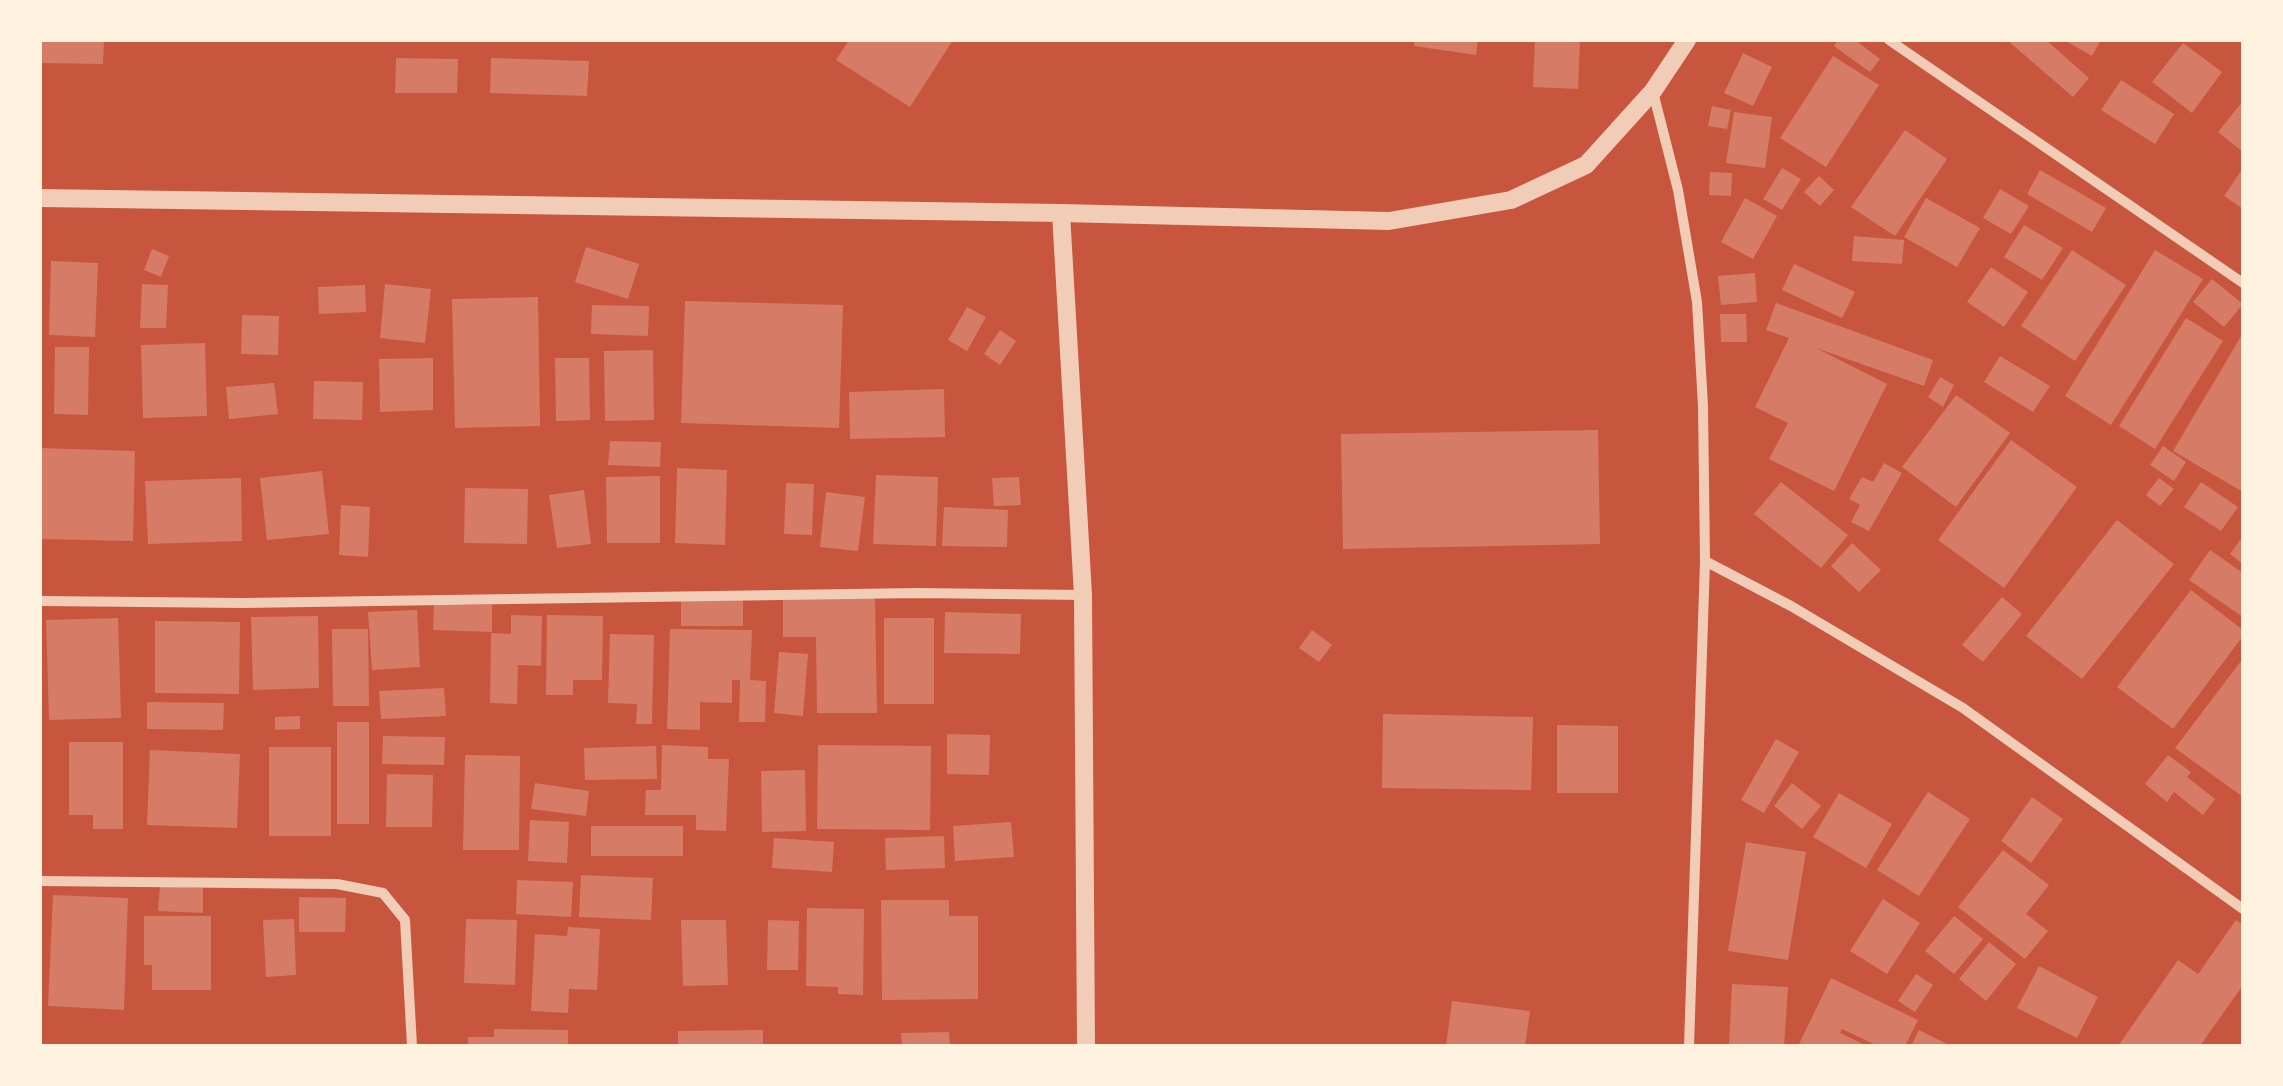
<!DOCTYPE html>
<html>
<head>
<meta charset="utf-8">
<style>
  body { margin:0 }
  #map { position:relative; width:2283px; height:1086px; overflow:hidden; background:#c8553d; font-family:"Crimson Pro",serif }
  canvas { display:block }
  .frame { position:absolute; inset:0; border:42px solid #fff3e0; pointer-events:none }
</style>
</head>
<body>
<div id="map">
<canvas width="2283" height="1086"></canvas>
<div class="frame"></div>
</div>
<script>
const c = document.querySelector('canvas').getContext('2d');
c.lineJoin = 'round';
function fill(path, color) { c.fillStyle = color; c.fill(path, 'evenodd'); }
const shape = rows => new Path2D(rows.map(r => 'M' + r).join(''));
function strokePath(path, color, width, dash) { c.strokeStyle = color; c.lineWidth = width; c.lineCap = dash ? 'butt' : 'round'; c.setLineDash(dash || []); c.stroke(path); }
fill(shape([
  [40,40,104,40,103,64,40,63],
  [849,40,953,40,910,107,836,60],
  [1415,40,1478,40,1476,55,1414,46],
  [1535,40,1580,40,1578,89,1533,87],
  [1838,40,1855,40,1880,59,1870,72,1834,46],
  [2007,40,2046,40,2089,78,2073,97],
  [2064,40,2101,40,2092,56],
  [2183,43,2222,72,2192,113,2152,82],
  [1743,53,1772,67,1753,106,1724,93],
  [1833,56,1879,85,1826,167,1780,138],
  [396,58,458,59,457,93,395,93],
  [491,58,589,61,587,96,490,93],
  [2121,80,2174,114,2155,144,2101,110],
  [2243,101,2243,152,2218,132],
  [1712,106,1731,110,1727,129,1708,126],
  [1734,112,1772,117,1765,168,1726,163],
  [1905,130,1947,159,1895,236,1851,207],
  [1782,168,1801,179,1782,210,1763,199],
  [2243,168,2243,209,2224,196],
  [2040,170,2106,208,2092,232,2027,194],
  [1710,172,1732,173,1731,196,1709,195],
  [1819,176,1834,190,1820,206,1804,192],
  [2000,189,2029,206,2011,234,1983,218],
  [1745,198,1777,216,1753,259,1721,242],
  [1926,198,1980,228,1957,267,1904,237],
  [2024,225,2063,248,2042,280,2004,257],
  [1854,236,1904,240,1902,264,1852,261],
  [586,247,639,264,628,299,575,282],
  [152,249,169,256,161,277,144,270],
  [2072,250,2126,285,2075,361,2021,326],
  [2155,250,2203,279,2111,425,2065,396],
  [51,261,98,263,95,337,49,335],
  [1794,264,1855,292,1842,318,1782,290],
  [1991,267,2028,292,2004,327,1967,302],
  [1755,273,1757,302,1721,305,1718,276],
  [2212,279,2243,304,2224,327,2193,302],
  [142,284,168,285,166,328,140,328],
  [385,284,431,289,425,343,380,338],
  [365,285,366,312,319,314,318,287],
  [538,297,540,426,455,428,452,299],
  [685,301,843,305,839,428,681,423],
  [1776,303,1933,360,1924,386,1816,348,1887,384,1834,491,1769,459,1788,423,1755,407,1789,338,1766,330],
  [592,305,649,306,648,336,591,334],
  [967,307,986,317,967,351,948,340],
  [1720,314,1746,314,1747,342,1721,342],
  [242,315,279,316,278,355,241,354],
  [2186,318,2223,341,2155,449,2119,426],
  [1000,330,1016,341,1000,365,984,354],
  [2243,333,2243,492,2173,451],
  [205,343,207,416,143,418,141,345],
  [55,347,89,347,88,415,54,414],
  [653,350,654,420,605,421,604,351],
  [2000,356,2050,386,2033,412,1984,382],
  [433,358,433,410,380,412,379,359],
  [555,358,589,358,590,420,556,421],
  [1940,377,1954,385,1943,407,1928,397],
  [314,381,363,382,362,420,313,419],
  [274,383,278,414,229,419,226,387],
  [944,389,945,437,850,439,849,392],
  [1956,395,2010,433,1956,507,1902,467],
  [1598,430,1600,544,1343,549,1341,434],
  [2011,440,2077,487,2004,588,1938,540],
  [610,441,661,442,660,467,608,465],
  [2163,446,2186,462,2174,481,2150,465],
  [40,448,135,451,133,541,40,539],
  [1884,463,1902,473,1869,531,1851,522,1860,505,1849,499,1862,477,1873,482],
  [677,468,727,470,725,545,675,543],
  [322,471,329,534,267,540,260,478],
  [876,475,938,477,936,546,873,544],
  [660,476,660,543,607,543,606,477],
  [1019,477,1021,505,994,506,992,478],
  [241,478,242,541,148,544,145,481],
  [2159,478,2174,489,2160,506,2146,495],
  [1781,482,1848,535,1821,568,1754,514],
  [2201,482,2238,507,2221,531,2184,507],
  [786,483,814,484,812,535,784,534],
  [465,488,528,489,527,544,464,543],
  [584,490,591,544,557,548,549,495],
  [826,492,865,497,858,551,820,547],
  [341,505,370,507,368,557,339,555],
  [944,507,1008,510,1007,547,942,546],
  [2117,520,2174,564,2082,679,2026,636],
  [2240,540,2243,543,2243,564,2230,554],
  [1852,543,1881,570,1859,592,1831,566],
  [2210,550,2243,573,2243,617,2189,580],
  [2191,590,2243,630,2243,636,2173,729,2117,687],
  [875,597,877,713,817,713,816,637,783,637,783,598],
  [2002,597,2022,614,1983,662,1962,645],
  [681,599,743,599,743,626,681,626],
  [434,605,492,605,492,632,433,630],
  [417,610,420,667,372,670,368,612],
  [945,612,1021,614,1020,654,944,653],
  [511,615,542,616,541,666,518,665,517,704,490,703,491,633,511,634],
  [547,615,603,616,602,680,573,680,573,695,546,695],
  [318,616,319,688,253,690,251,617],
  [118,618,121,718,49,720,46,620],
  [884,618,934,618,934,704,884,704],
  [155,621,240,622,239,694,155,693],
  [332,629,368,629,369,706,333,706],
  [670,629,752,630,750,680,766,681,765,722,739,722,740,680,732,680,732,703,700,702,700,730,667,729],
  [1312,630,1332,645,1319,662,1299,648],
  [610,634,654,635,652,724,636,724,637,704,608,703],
  [779,652,808,654,803,716,774,713],
  [2241,661,2243,662,2243,797,2175,748],
  [444,688,446,716,381,719,379,691],
  [147,702,224,703,223,730,147,729],
  [1383,714,1533,717,1531,790,1382,788],
  [300,716,300,729,275,730,275,717],
  [337,722,369,722,369,824,337,824],
  [1557,725,1618,726,1618,793,1557,793],
  [947,734,990,735,989,775,947,774],
  [383,736,445,737,444,765,382,764],
  [1776,739,1799,752,1764,813,1741,800],
  [69,742,123,742,123,829,93,829,93,815,69,815],
  [662,745,708,747,708,759,729,759,726,831,696,830,696,815,645,815,646,790,661,790],
  [818,745,931,746,930,830,817,829],
  [656,746,657,779,585,780,584,748],
  [269,747,331,747,331,836,269,836],
  [150,750,240,754,237,828,147,825],
  [465,755,520,756,519,850,463,850],
  [2168,755,2191,772,2187,777,2215,799,2203,815,2174,792,2167,802,2145,784],
  [805,770,806,831,762,832,761,771],
  [387,774,433,775,432,827,386,827],
  [535,783,589,791,586,816,531,809],
  [1792,783,1821,806,1802,829,1774,806],
  [1928,792,1970,819,1919,896,1877,870],
  [1839,793,1892,824,1866,868,1813,837],
  [2032,797,2063,819,2031,863,2001,841],
  [530,820,569,822,567,863,528,861],
  [1011,822,1014,857,955,861,953,826],
  [591,826,683,826,683,856,591,856],
  [944,836,945,868,886,870,885,838],
  [774,838,834,842,832,872,772,868],
  [1746,842,1806,852,1788,960,1728,951],
  [2003,850,2049,885,2026,914,2048,931,2025,959,1958,907],
  [581,875,653,878,651,920,579,917],
  [517,880,573,882,571,917,516,914],
  [160,886,203,888,203,913,158,911],
  [53,895,128,898,124,1010,48,1006],
  [299,897,346,898,345,932,299,932],
  [1883,899,1920,923,1887,974,1850,951],
  [881,900,949,900,949,916,978,916,978,999,882,1000],
  [807,908,864,909,863,995,838,994,838,987,806,986],
  [144,916,211,916,211,990,152,990,152,965,144,965],
  [1954,916,1983,939,1954,974,1925,951],
  [294,919,296,975,266,977,263,920],
  [466,919,517,920,515,985,464,983],
  [681,920,726,920,728,985,683,986],
  [768,920,799,921,798,970,767,970],
  [2236,920,2243,925,2243,985,2200,1046,2118,1046,2178,960,2198,974],
  [568,927,600,929,597,990,569,989,568,1013,531,1011,535,934,567,936],
  [1989,942,2016,964,1986,1001,1959,979],
  [2039,966,2098,997,2077,1038,2017,1008],
  [1916,974,1933,985,1915,1012,1898,1001],
  [1831,978,1918,1020,1905,1046,1878,1046,1842,1029,1840,1033,1867,1046,1798,1046],
  [1732,984,1788,987,1784,1046,1729,1046],
  [1452,1001,1530,1011,1525,1046,1446,1046],
  [494,1029,568,1030,568,1046,468,1046,468,1037,494,1037],
  [763,1030,763,1046,678,1046,678,1031],
  [1919,1030,1951,1046,1911,1046],
  [949,1032,950,1046,902,1046,901,1033]
]), '#d67c66');
strokePath(shape([
  [1889,40,2243,283],
  [1653,92,1678,190,1697,302,1703,406,1705,561,1689,1046],
  [1705,561,1791,606,1963,708,2243,909],
  [40,601,243,603,917,593,1083,595],
  [40,881,337,884,383,893,405,920,412,1046]
]), '#f1ccb7', 10);
strokePath(shape([
  [40,198,1061,213,1083,595,1086,1046],
  [1061,213,1389,221,1511,200,1586,165,1653,91,1687,40]
]), '#f1ccb7', 18);
</script>
</body>
</html>
